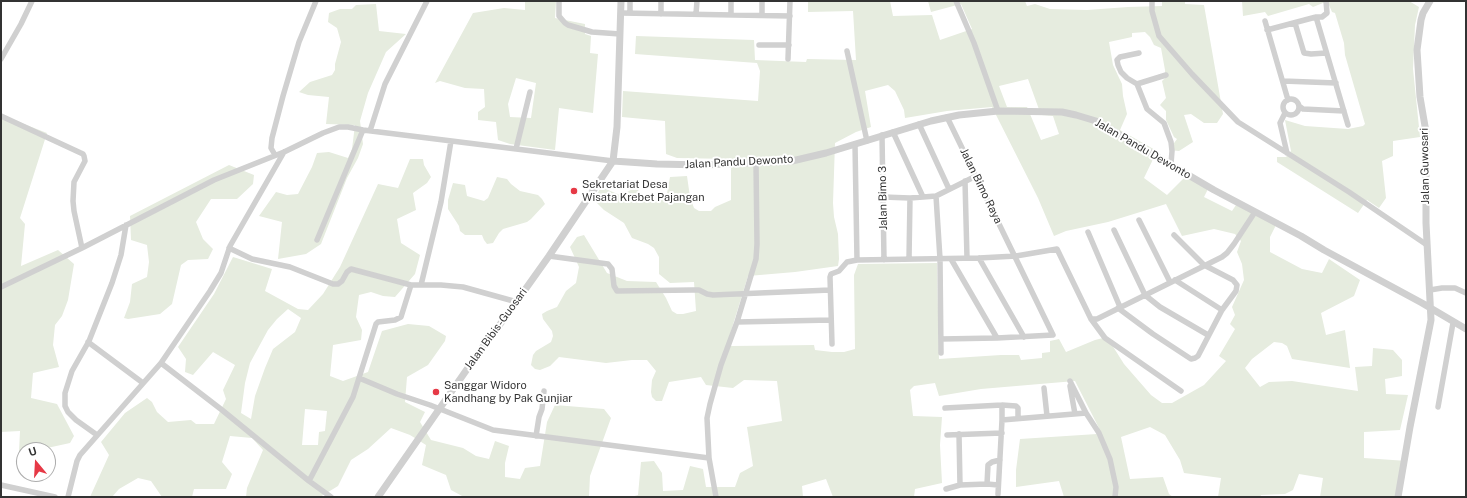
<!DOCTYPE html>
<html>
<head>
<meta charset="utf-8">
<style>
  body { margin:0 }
  #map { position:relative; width:1467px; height:498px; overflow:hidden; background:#fff; font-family:"Public Sans",sans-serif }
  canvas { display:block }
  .frame { position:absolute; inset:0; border:2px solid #333; pointer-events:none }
  .north { position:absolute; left:16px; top:442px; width:40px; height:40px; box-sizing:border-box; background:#fff; border:1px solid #adadad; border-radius:50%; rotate:342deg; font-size:11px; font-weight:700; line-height:16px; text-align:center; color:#333 }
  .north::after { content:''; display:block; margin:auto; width:14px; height:18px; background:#e63946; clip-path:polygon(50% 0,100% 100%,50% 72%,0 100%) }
</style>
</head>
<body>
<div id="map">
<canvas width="1467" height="498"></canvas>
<div class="frame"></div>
<div class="north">U</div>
</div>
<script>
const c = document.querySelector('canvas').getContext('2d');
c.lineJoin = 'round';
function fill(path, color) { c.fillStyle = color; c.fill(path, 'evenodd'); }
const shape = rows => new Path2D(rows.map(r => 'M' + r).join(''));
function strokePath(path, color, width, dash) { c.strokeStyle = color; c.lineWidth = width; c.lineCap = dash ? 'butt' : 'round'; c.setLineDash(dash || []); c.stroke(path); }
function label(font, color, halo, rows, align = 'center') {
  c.font = font + ' "Public Sans",sans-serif'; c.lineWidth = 4; c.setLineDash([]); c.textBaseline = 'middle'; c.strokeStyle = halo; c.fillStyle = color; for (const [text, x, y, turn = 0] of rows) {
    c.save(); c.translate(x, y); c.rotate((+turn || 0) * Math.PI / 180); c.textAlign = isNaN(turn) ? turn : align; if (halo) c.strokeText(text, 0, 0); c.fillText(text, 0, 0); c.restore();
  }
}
fill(shape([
  [525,1,556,1,555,18,585,24,585,34,591,36,590,53,598,54,593,113,559,108,555,150,510,144,498,140,496,122,478,120,478,112,485,107,484,89,465,88,440,81,435,83,473,13,504,8,525,10],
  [516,78,536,83,531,118,510,117,508,104],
  [808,1,890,1,893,16,932,15,940,40,972,29,961,4,931,12,928,1,1025,1,1027,6,1035,4,1050,9,1087,10,1128,7,1162,6,1162,1,1185,1,1185,4,1204,5,1223,114,1217,123,1204,123,1191,114,1184,115,1193,142,1179,151,1169,150,1177,139,1174,137,1166,120,1166,111,1160,105,1166,98,1162,81,1165,78,1165,70,1161,48,1154,45,1150,37,1145,32,1132,33,1132,37,1109,42,1113,65,1122,84,1123,96,1127,114,1120,130,1157,151,1144,178,1167,195,1186,176,1208,189,1204,197,1232,211,1236,205,1276,225,1270,237,1270,252,1302,269,1322,273,1329,259,1360,280,1354,296,1321,313,1326,335,1345,330,1350,368,1292,359,1287,346,1282,343,1274,342,1252,359,1245,368,1260,387,1269,382,1292,381,1358,391,1355,367,1372,366,1373,348,1393,350,1402,360,1402,376,1385,379,1386,394,1408,395,1400,430,1364,432,1364,458,1407,461,1401,497,1320,497,1323,478,1299,474,1293,490,1285,494,1261,495,1260,497,1218,497,1221,478,1184,473,1180,460,1165,435,1150,427,1121,437,1130,479,1163,477,1169,494,1173,497,1064,497,1059,481,1016,487,1016,470,1020,439,1097,434,1099,428,1075,381,981,389,939,396,935,383,914,386,910,390,913,416,942,417,940,445,942,483,915,489,914,497,833,497,826,479,802,486,803,497,631,497,638,495,641,462,654,461,662,473,663,491,683,490,690,466,703,469,706,487,735,487,740,473,753,466,747,427,782,421,777,381,744,380,733,388,706,385,701,377,669,382,662,401,656,401,652,397,651,392,652,380,656,371,647,360,632,360,606,363,559,357,550,366,540,370,535,369,531,365,533,355,536,351,551,342,553,336,552,331,543,319,542,314,547,311,557,307,566,291,576,283,579,267,570,247,577,237,584,235,607,273,627,281,656,282,666,298,672,311,677,314,683,314,696,311,694,282,670,283,659,274,659,257,654,248,648,244,632,238,624,223,604,210,594,200,601,187,620,195,633,189,638,190,641,195,651,202,666,199,670,177,687,176,690,197,694,208,699,211,711,211,715,207,731,200,731,159,677,158,666,154,665,121,622,117,623,91,758,101,760,71,757,63,635,54,636,36,754,40,755,60,806,62,807,59,856,60,853,11,808,12],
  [1028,79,1041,115,1053,116,1059,134,1041,140,1027,107,1007,107,999,86],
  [888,85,895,91,904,110,905,118,947,111,992,107,1038,198,1054,236,1066,231,1108,222,1166,204,1182,236,1214,229,1235,234,1241,241,1237,252,1242,264,1244,280,1232,307,1235,315,1230,324,1235,329,1219,356,1226,361,1204,385,1172,403,1162,403,1151,395,1124,364,1107,337,1095,340,1066,352,1059,339,1050,341,1050,352,1042,353,1042,358,1021,360,1019,355,1001,355,939,359,937,263,858,264,854,275,855,349,844,352,832,352,815,350,814,345,732,346,727,344,748,276,795,272,838,266,839,259,838,234,834,217,833,203,835,143,856,132,871,127,865,91],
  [1242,1,1409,1,1419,7,1415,25,1413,69,1420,137,1393,141,1393,156,1382,161,1386,198,1379,208,1367,200,1358,213,1277,162,1277,157,1286,157,1291,151,1285,120,1305,126,1348,129,1363,126,1365,124,1345,55,1344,43,1335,13,1332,12,1329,5,1323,3,1313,7,1309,4,1268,16,1265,12,1243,16],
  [376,4,379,31,406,34,386,52,368,93,360,121,363,144,358,158,347,178,321,244,306,254,278,259,282,222,259,216,276,192,287,195,298,194,312,167,317,153,329,152,348,158,352,149,355,125,326,124,329,97,308,95,299,92,310,82,332,75,335,70,335,64,341,42,337,28,328,22,329,13,340,9,352,9,356,5],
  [1,115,47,133,20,218,25,224,21,266,58,250,74,264,68,300,62,316,55,325,53,345,59,367,33,373,31,398,57,404,74,436,70,443,38,450,24,450,24,452,19,452,20,431,1,432],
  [410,159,423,159,424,165,431,177,427,183,413,193,416,210,397,219,401,243,420,255,415,274,395,297,383,296,371,292,359,295,356,317,362,330,361,340,333,345,330,376,343,381,368,372,382,331,408,324,429,326,446,336,445,341,428,365,407,377,405,402,425,412,420,422,431,440,463,448,476,456,489,459,495,441,509,446,505,463,505,477,520,479,525,468,540,466,547,422,555,405,604,409,611,418,590,476,589,497,464,497,451,490,446,475,422,465,426,445,410,435,391,428,368,449,351,460,338,486,320,497,246,497,247,488,263,450,252,438,230,436,222,462,232,474,226,489,194,489,192,497,162,497,151,481,138,478,119,489,112,497,90,497,109,455,101,442,125,413,147,398,152,402,157,412,168,422,191,420,196,424,214,424,226,399,223,390,235,365,213,352,193,375,185,372,186,359,178,347,214,294,233,257,272,269,265,291,298,309,308,310,323,294,340,267,378,184,398,188],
  [288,309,301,318,295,332,273,349,265,368,255,396,251,419,241,413,245,383,250,363,268,330,277,319],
  [305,409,327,411,325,431,319,432,318,445,302,445],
  [229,165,254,175,253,184,237,199,211,199,196,222,203,239,213,249,208,259,188,260,181,265,172,304,160,314,128,319,124,318,130,302,132,284,147,277,149,262,147,245,131,240,130,216],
  [497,177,507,179,511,184,520,191,538,195,542,199,545,204,531,219,527,222,503,229,499,233,493,243,487,244,484,240,482,235,465,235,460,231,459,226,448,209,448,200,453,183,465,185,467,196,484,201,488,198]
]), '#e6ecdf');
strokePath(shape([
  [559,1,559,16,565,23,568,25,592,32,620,34],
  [762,1,762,15],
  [956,1,974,43,998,111],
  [1152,1,1152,11,1159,36,1192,74,1238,122,1349,192,1427,245],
  [621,13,790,16],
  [630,13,630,1],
  [661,14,661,1],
  [696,14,697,1],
  [731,15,731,1],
  [1316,17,1348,125],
  [1265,21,1288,100],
  [1295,23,1304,53,1311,54,1326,53],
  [1267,30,1316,17,1322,17,1327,13,1326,1],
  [759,45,789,45],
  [847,51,867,141],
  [1139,53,1120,57,1117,60,1118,65,1121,72,1127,78,1137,84,1147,109,1164,123,1171,142,1172,151,1171,164],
  [1,59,21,24,32,1],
  [788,59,790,1],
  [1283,81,1336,83],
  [1137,84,1166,75],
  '1283 107a8 8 0 1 1 16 0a8 8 0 1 1-16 0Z',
  [1299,106,1303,109,1344,111],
  [1285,113,1280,123,1287,153],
  [1,116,83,154,84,156,85,161,74,182,73,201,74,211,82,248],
  [947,117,1053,335,997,338],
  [919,124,949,189],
  [370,131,385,84,427,1],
  [893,132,923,197],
  [882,135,884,260],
  [855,144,857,260],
  [516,149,530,92],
  [275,155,271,148,272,138,283,96,299,42,316,1],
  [965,181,967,258],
  [936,196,940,259,941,353],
  [883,197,910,198,936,196,976,176],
  [1139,220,1170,282],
  [1114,230,1145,295,1160,307,1208,335],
  [1088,232,1120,307],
  [317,240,363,130],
  [229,248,252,259,290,267,333,284,338,284,342,281,347,272,351,269,411,285,441,285,463,287,517,302],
  [549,256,608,264,612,269,614,286,617,291,692,290,699,290,707,294,713,295,830,290],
  [979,258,1024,337],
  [909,259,910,198],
  [1175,280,1222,310],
  [421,285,441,202,451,141],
  [1,287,82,248,214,180,284,152,323,133,339,127,348,127,363,130,613,161],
  [1430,290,1442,288,1455,288,1466,293],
  [1118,308,1153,334,1191,359,1195,358,1198,356,1222,310,1236,291,1237,285,1233,280,1204,265,1174,235],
  [1091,319,1097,319,1222,257,1227,253,1234,244,1255,212],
  [737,322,831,320],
  [941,339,997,338,951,259],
  [88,342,143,383],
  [832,344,830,277,831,274,839,271,847,262,857,260,979,258,1016,256,1057,249,1091,319,1105,338,1181,391],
  [161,363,222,410,309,481,331,497],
  [359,378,397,394,430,405,493,430,709,458],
  [1070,381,1086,413,1099,433,1110,459,1116,487,1115,497],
  [1070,386,1075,414],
  [1044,388,1047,416],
  [1002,405,1016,406,1018,408,1018,418],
  [1438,407,1453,323],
  [945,408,1002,405,1002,420,998,494],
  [1002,420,1086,413],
  [959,434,960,485],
  [97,435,76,420,68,412,65,406,65,393,72,371,89,341,112,283,121,255,126,225],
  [947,435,1002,433],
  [536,436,539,417,542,409,544,391],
  [309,481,353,397,376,324,378,322,395,320,401,317,411,285],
  [987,484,988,465,992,462,1000,460],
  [1,485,55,497],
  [946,489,960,485,987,484,998,485],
  [68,497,77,461,80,455,161,363,210,291,221,273,230,246,284,152],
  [716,497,709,458,707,418,710,404,721,365,737,322,756,259,757,244,756,163]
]), '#d0d0d0', 5.5);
strokePath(shape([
  [613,161,657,164,704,165,792,161,826,153,931,121,959,115,998,111,1062,112,1076,115,1096,121,1214,190,1301,236,1324,250,1422,303,1466,329],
  [378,497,479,352,507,315,549,256,613,161,617,127,621,1],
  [1398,497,1410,427,1431,320,1426,223,1426,132,1420,97,1417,50,1421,20,1423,13,1430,1]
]), '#d0d0d0', 7);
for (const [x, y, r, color] of [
  [574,191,4,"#e63946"],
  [436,392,4,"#e63946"]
]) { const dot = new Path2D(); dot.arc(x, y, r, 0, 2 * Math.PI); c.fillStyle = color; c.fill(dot); strokePath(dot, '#fff', 1.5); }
label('11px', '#333', '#fff', [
  ["Jalan Pandu Dewonto",1143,149,30],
  ["Jalan Pandu Dewonto",739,162,-3],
  ["Jalan Guwosari",1425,166,-91],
  ["Jalan Bimo Raya",981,186,64],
  ["Jalan Bimo 3",883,198,-91],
  ["Jalan Bibis-Guosari",496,329,-54]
]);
label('11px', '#333', '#fff', [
  ["Sekretariat Desa",582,185],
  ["Wisata Krebet Pajangan",582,198],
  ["Sanggar Widoro",444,386],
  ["Kandhang by Pak Gunjiar",444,399]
], 'left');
</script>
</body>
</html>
